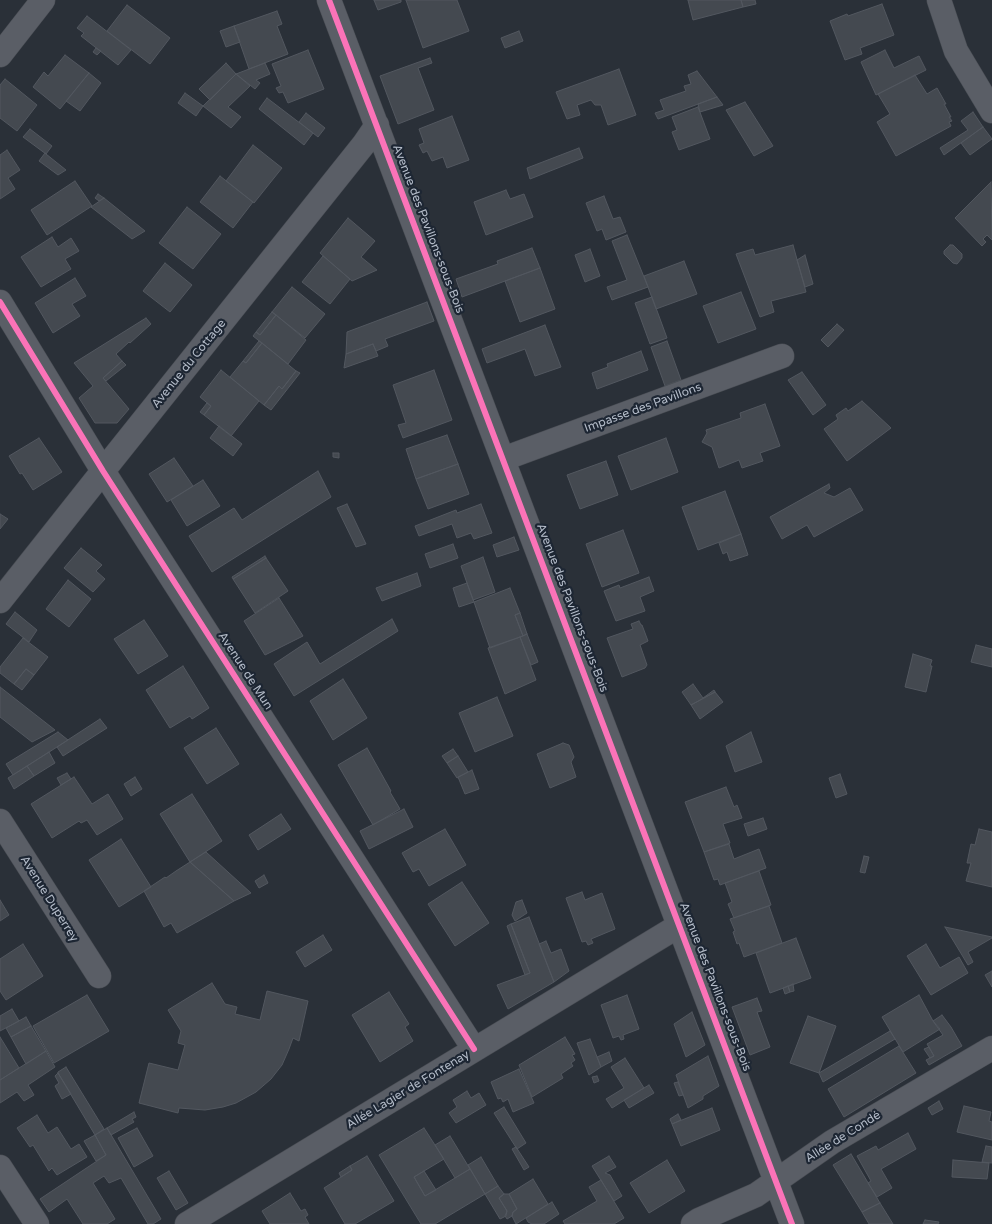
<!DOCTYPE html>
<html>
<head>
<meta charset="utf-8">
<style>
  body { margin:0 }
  canvas { display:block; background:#2a3038 }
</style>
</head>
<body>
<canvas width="992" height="1224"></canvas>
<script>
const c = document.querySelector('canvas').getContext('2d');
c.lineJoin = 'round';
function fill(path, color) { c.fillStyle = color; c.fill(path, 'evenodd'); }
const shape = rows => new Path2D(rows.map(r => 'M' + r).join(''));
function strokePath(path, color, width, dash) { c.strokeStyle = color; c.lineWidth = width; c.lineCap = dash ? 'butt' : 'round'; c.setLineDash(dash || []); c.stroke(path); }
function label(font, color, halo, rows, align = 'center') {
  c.font = font + ' "Varela Round",sans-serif'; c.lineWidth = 4.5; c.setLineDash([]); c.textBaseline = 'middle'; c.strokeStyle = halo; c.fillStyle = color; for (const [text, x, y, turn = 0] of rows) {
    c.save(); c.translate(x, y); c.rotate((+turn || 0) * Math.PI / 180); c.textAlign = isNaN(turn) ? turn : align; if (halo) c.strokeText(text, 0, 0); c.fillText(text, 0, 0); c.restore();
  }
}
const building = shape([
  [374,0,401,0,401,2,378,10,374,0],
  [406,0,457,0,469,31,423,48,406,0],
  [688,0,741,0,743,7,693,20,688,0],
  [741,0,755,0,756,4,743,7,741,0],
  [882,4,894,35,860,48,862,54,845,60,830,21,847,14,848,16,882,4],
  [127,5,170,38,150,64,107,31,127,5],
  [277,11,282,24,277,26,288,54,249,69,234,26,277,11],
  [87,16,131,50,118,65,81,36,84,33,77,28,87,16],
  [234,26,240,42,226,47,220,31,234,26],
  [519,31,523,41,505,48,501,38,519,31],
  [96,48,101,51,97,55,93,52,96,48],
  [308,50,324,89,288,103,283,92,279,93,276,88,281,86,272,64,308,50],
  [885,50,894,68,919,56,926,70,876,95,861,62,885,50],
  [65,55,89,73,60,109,33,87,44,72,48,76,65,55],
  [430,58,432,63,418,68,434,110,398,124,380,76,430,58],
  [226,63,236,74,210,100,199,89,226,63],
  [265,63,270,74,256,80,260,83,255,89,236,74,265,63],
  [619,69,636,115,608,125,601,105,595,105,591,100,577,105,580,115,567,119,556,92,619,69],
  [697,71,717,97,658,119,655,113,664,110,660,100,686,91,684,86,691,84,688,75,697,71],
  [89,73,101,83,80,111,66,101,89,73],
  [236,74,250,86,228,107,241,117,231,128,203,106,236,74],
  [915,75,927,94,937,88,946,104,944,104,951,117,949,117,952,121,949,122,951,126,896,156,877,122,890,114,878,94,915,75],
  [5,79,37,105,17,131,0,118,0,85,5,79],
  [185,93,203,106,196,116,178,103,185,93],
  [717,97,723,105,700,112,698,104,717,97],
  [267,98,313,133,304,145,259,109,267,98],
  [745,102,773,146,754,156,726,110,745,102],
  [698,107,710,139,679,150,672,132,677,130,672,117,698,107],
  [973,112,983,127,944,155,940,148,968,130,961,121,973,112],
  [306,113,325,128,318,137,299,122,306,113],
  [452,116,469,160,447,168,443,157,432,161,427,151,423,153,419,145,424,143,419,129,452,116],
  [983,127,992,139,970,155,961,143,983,127],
  [30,129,52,146,46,154,23,137,30,129],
  [253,145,282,168,254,203,226,181,253,145],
  [579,148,583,158,530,179,527,168,579,148],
  [7,150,20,170,8,178,15,189,0,199,0,155,7,150],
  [45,153,46,154,66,170,58,175,39,161,45,153],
  [220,176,253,202,233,228,200,202,220,176],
  [75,181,92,206,47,235,31,210,75,181],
  [991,182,992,240,987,235,983,239,986,242,982,246,955,218,991,182],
  [506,190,510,199,524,194,533,217,486,235,474,202,506,190],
  [98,194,104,198,99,201,95,198,98,194],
  [604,196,613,219,620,217,626,232,606,240,602,229,597,231,586,203,604,196],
  [104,198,145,231,132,239,91,207,104,198],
  [187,207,221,234,193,269,159,243,187,207],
  [348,218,375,241,361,257,377,270,352,281,320,253,348,218],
  [627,235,648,287,612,300,607,287,627,280,612,241,627,235],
  [52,237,58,247,71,238,79,251,65,259,71,269,41,287,21,257,52,237],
  [793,245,806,292,771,301,774,312,760,317,736,254,753,249,755,255,793,245],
  [950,245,953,245,962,254,962,258,957,264,953,263,944,254,944,251,950,245],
  [532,248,540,268,462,297,456,279,498,264,497,261,532,248],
  [590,249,600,276,585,282,575,255,590,249],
  [805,255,813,284,805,287,797,260,805,255],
  [323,256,350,279,330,304,302,282,323,256],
  [684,261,697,294,656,309,644,276,684,261],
  [165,263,192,285,170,312,143,291,165,263],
  [540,268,555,309,520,322,505,281,540,268],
  [75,278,86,296,72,304,80,316,53,333,35,303,75,278],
  [292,287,325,314,305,338,272,312,292,287],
  [741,292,756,329,718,343,703,306,741,292],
  [652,297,667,338,650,344,635,303,652,297],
  [427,302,434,321,385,339,388,346,376,351,373,344,346,354,347,332,427,302],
  [272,312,276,315,260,335,256,332,272,312],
  [276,315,306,340,288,364,253,336,256,332,260,335,276,315],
  [146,318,151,324,130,343,129,342,116,354,122,361,103,378,129,409,117,423,95,423,79,398,93,386,74,363,146,318],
  [837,324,844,330,828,347,821,340,837,324],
  [545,325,561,367,535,376,525,349,487,363,482,349,545,325],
  [259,341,262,343,246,363,243,361,259,341],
  [667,341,681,380,665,386,651,347,667,341],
  [262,343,296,371,282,389,279,386,264,405,230,377,243,361,246,363,262,343],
  [373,344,378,356,344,368,346,354,373,344],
  [641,351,648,370,597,389,592,373,608,367,607,364,641,351],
  [122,361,126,365,106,381,103,378,122,361],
  [221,370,259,401,231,436,204,415,211,406,200,397,221,370],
  [434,370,452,420,403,438,398,425,406,423,393,385,434,370],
  [296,371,300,373,271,410,264,405,279,386,282,389,296,371],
  [802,372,826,405,813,415,788,380,802,372],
  [862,401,891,428,847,461,824,429,838,419,836,415,846,408,848,411,862,401],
  [207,403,211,406,204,415,200,412,207,403],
  [765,404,780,446,760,453,763,461,742,468,739,460,719,468,712,447,702,442,707,433,706,430,741,418,740,413,765,404],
  [219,426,242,444,233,456,210,438,219,426],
  [447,435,458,464,416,479,406,449,447,435],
  [39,438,62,472,33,490,22,473,20,474,9,456,39,438],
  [666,438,678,472,631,490,618,456,666,438],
  [333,453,339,453,339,458,333,457,333,453],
  [174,458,193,486,167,502,149,474,174,458],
  [606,461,618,495,580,509,567,475,606,461],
  [458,464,469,494,428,509,416,479,458,464],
  [318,471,331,497,212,572,189,536,234,508,242,520,318,471],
  [203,480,220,506,187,526,171,500,203,480],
  [829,484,830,488,824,493,834,497,850,488,863,510,814,537,807,525,782,539,770,517,829,484],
  [725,491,741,534,698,550,682,507,725,491],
  [347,504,366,544,356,547,337,508,347,504],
  [481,504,492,533,474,539,471,533,457,538,452,524,419,536,415,526,456,510,457,513,481,504],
  [0,514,8,519,0,529,0,514],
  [623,530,639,573,602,587,586,544,623,530],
  [741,534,748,555,730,561,727,552,723,554,719,543,741,534],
  [514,537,519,550,497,557,493,545,514,537],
  [453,544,458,558,430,568,425,554,453,544],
  [81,548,102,565,96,571,105,579,93,592,64,568,81,548],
  [265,556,266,558,233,579,232,577,265,556],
  [483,557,495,592,473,600,461,566,483,557],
  [266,558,288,591,255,613,233,579,266,558],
  [417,573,421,586,382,601,376,588,417,573],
  [649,577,654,591,640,597,645,611,616,621,604,591,619,585,620,588,649,577],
  [68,580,91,599,69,627,46,609,68,580],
  [467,583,474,602,459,607,453,588,467,583],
  [510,588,520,613,515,615,523,636,490,648,474,602,510,588],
  [279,598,303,636,265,655,244,621,279,598],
  [15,612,37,630,29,642,6,624,15,612],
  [520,613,527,634,523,636,515,615,520,613],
  [392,619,398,631,294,696,274,664,307,642,320,664,392,619],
  [144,620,168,656,138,674,114,639,144,620],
  [639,621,641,625,642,625,648,641,640,645,647,665,645,668,622,677,607,638,633,629,631,624,639,621],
  [527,634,538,662,531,665,520,637,527,634],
  [520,637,536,680,505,694,488,648,520,637],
  [23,638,48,657,34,675,26,669,14,684,0,673,0,667,23,638],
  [976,645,992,649,992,667,971,662,976,645],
  [913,654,932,660,930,666,932,666,926,692,905,687,913,654],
  [183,666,209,708,192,719,190,716,170,728,146,690,183,666],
  [26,669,34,675,22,690,14,684,26,669],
  [343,679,367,718,333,740,310,701,343,679],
  [693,684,703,698,714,690,715,692,691,705,682,692,693,684],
  [0,687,55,730,32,742,0,717,0,687],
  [715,692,723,702,700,719,691,705,715,692],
  [497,697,513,736,475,752,459,713,497,697],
  [100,719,107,728,63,756,57,747,100,719],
  [216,728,239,764,207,784,184,748,216,728],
  [58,732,68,740,13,775,6,764,58,732],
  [751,732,762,762,735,772,726,746,751,732],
  [563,743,569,745,574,757,571,762,576,777,550,788,537,754,563,743],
  [367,748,391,791,390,792,400,809,373,825,338,765,367,748],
  [453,749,458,756,447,763,442,756,453,749],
  [49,752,55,763,34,776,27,766,49,752],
  [458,756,468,772,457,778,447,763,458,756],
  [27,766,34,776,14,789,8,778,27,766],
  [472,770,479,789,465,794,458,777,472,770],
  [67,773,71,779,61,785,57,778,67,773],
  [840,774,847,794,836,798,829,778,840,774],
  [74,777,92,804,108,794,123,819,97,835,87,820,81,823,79,821,52,838,31,804,74,777],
  [135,777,142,789,131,796,124,784,135,777],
  [726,787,734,807,737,805,742,818,723,824,730,843,704,852,685,802,726,787],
  [192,794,222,841,190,862,160,814,192,794],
  [404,809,413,827,369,849,360,831,404,809],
  [281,814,291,829,258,850,249,835,281,814],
  [763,818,767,829,748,836,744,824,763,818],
  [445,829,466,865,429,886,419,869,413,872,402,853,445,829],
  [979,829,992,832,992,887,966,881,971,863,967,863,971,844,975,845,979,829],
  [121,839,151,887,119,907,89,860,121,839],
  [729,844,734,859,759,849,766,868,720,885,718,879,714,880,704,852,729,844],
  [206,852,251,893,234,901,190,862,206,852],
  [864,856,869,857,865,873,860,872,864,856],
  [190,862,234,901,177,933,171,923,164,927,144,891,165,877,166,878,176,871,190,862],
  [759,871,771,905,734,918,728,904,732,902,725,883,759,871],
  [264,875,268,883,259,888,255,881,264,875],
  [462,882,489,923,455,946,428,904,462,882],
  [582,892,585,900,602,893,615,929,591,939,593,943,588,945,586,941,582,942,566,898,582,892],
  [0,900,9,915,0,921,0,900],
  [522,900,527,913,515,921,512,915,516,902,522,900],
  [769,906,782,943,744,957,739,943,737,944,733,932,735,931,730,919,769,906],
  [529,917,554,982,508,1009,497,985,530,973,511,924,529,917],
  [511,924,530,973,525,975,507,926,511,924],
  [945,927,992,937,992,938,968,952,973,962,968,965,945,927],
  [323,935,332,950,305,967,296,952,323,935],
  [796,938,811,978,770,993,756,953,796,938],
  [546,941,551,953,561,949,569,971,554,982,539,944,546,941],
  [23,944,43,976,6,1000,0,991,0,959,23,944],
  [926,944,940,968,959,957,968,973,931,995,907,956,926,944],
  [992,971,992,987,985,975,992,971],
  [212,983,225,1004,237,1007,235,1014,260,1020,267,991,308,1001,299,1041,293,1038,289,1049,282,1065,271,1079,256,1092,236,1103,223,1107,205,1110,179,1108,178,1113,139,1103,149,1063,178,1070,185,1045,178,1043,181,1031,168,1010,212,983],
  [793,984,794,991,790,992,788,986,793,984],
  [788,986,790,992,785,994,783,988,788,986],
  [389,992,409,1024,405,1027,413,1041,380,1062,352,1015,389,992],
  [87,995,109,1031,54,1063,33,1026,87,995],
  [627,995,639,1029,623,1035,624,1039,621,1040,619,1036,613,1038,601,1005,627,995],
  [919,995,933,1021,940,1029,903,1052,882,1017,919,995],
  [757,998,762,1011,757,1012,770,1047,750,1055,732,1007,757,998],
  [12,1009,19,1021,0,1031,0,1016,12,1009],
  [692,1012,705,1045,686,1057,674,1024,692,1012],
  [942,1015,951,1027,962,1046,929,1065,926,1060,934,1056,927,1044,943,1035,933,1021,942,1015],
  [808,1016,836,1026,819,1073,790,1063,808,1016],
  [26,1017,31,1026,11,1037,6,1028,26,1017],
  [31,1026,46,1051,26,1064,11,1037,31,1026],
  [890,1031,895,1039,823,1082,819,1073,890,1031],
  [0,1037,19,1068,0,1080,0,1037],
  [565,1037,575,1054,572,1055,575,1060,571,1063,573,1066,561,1074,563,1078,532,1097,519,1065,565,1037],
  [590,1039,601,1067,589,1075,577,1043,590,1039],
  [899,1046,916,1073,844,1117,828,1089,899,1046],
  [929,1047,934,1056,930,1058,924,1049,929,1047],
  [46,1051,55,1067,28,1085,34,1095,24,1101,17,1092,0,1103,0,1080,46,1051],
  [609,1052,612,1061,601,1067,597,1057,609,1052],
  [708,1056,719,1086,703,1096,703,1099,688,1108,676,1075,708,1056],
  [625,1058,644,1088,612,1108,606,1099,624,1088,611,1067,625,1058],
  [66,1067,104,1129,95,1135,58,1073,58,1072,66,1067],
  [519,1069,534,1103,513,1112,508,1099,503,1102,501,1098,498,1099,491,1082,519,1069],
  [58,1073,71,1094,62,1099,55,1086,59,1083,55,1076,58,1073],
  [597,1076,599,1081,594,1083,592,1077,597,1076],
  [678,1082,683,1095,679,1096,674,1083,678,1082],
  [649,1085,654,1093,629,1108,624,1100,649,1085],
  [467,1091,471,1098,479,1093,486,1105,456,1123,449,1113,457,1107,453,1100,467,1091],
  [939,1101,943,1109,932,1115,928,1108,939,1101],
  [964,1106,991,1112,989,1121,992,1122,992,1140,957,1132,964,1106],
  [504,1107,526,1143,517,1149,494,1113,504,1107],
  [712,1108,720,1130,681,1146,672,1124,712,1108],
  [134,1112,136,1117,132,1119,134,1122,111,1135,107,1128,134,1112],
  [678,1114,681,1120,672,1124,670,1119,678,1114],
  [37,1115,48,1133,57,1127,71,1149,79,1144,87,1157,57,1175,52,1168,49,1171,33,1145,30,1147,17,1128,37,1115],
  [107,1128,161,1219,153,1224,148,1224,121,1178,109,1183,104,1176,93,1183,115,1219,107,1224,83,1224,67,1199,49,1212,40,1199,106,1155,95,1135,107,1128],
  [137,1128,153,1156,134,1167,118,1138,137,1128],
  [424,1128,444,1159,414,1177,425,1196,470,1169,485,1194,435,1224,421,1224,379,1155,424,1128],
  [908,1133,916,1149,881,1169,892,1188,877,1197,868,1183,871,1181,857,1156,876,1146,878,1150,908,1133],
  [95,1135,106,1155,96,1161,84,1141,95,1135],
  [450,1136,470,1169,455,1178,435,1145,450,1136],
  [986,1146,992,1147,992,1163,982,1162,986,1146],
  [516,1147,529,1167,524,1170,512,1149,516,1147],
  [851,1154,880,1203,862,1212,833,1165,851,1154],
  [367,1156,394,1201,355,1224,345,1224,324,1188,352,1170,350,1166,367,1156],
  [609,1156,616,1167,605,1173,610,1175,622,1196,614,1201,592,1166,609,1156],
  [481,1157,498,1186,485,1194,468,1165,481,1157],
  [667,1160,685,1191,649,1213,630,1183,667,1160],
  [953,1160,989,1163,987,1179,952,1177,953,1160],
  [350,1166,352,1170,341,1177,339,1173,350,1166],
  [169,1171,188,1203,176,1210,157,1178,169,1171],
  [424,1171,436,1190,425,1196,414,1177,424,1171],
  [533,1179,548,1204,516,1224,512,1216,513,1212,517,1209,509,1194,533,1179],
  [601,1180,624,1218,614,1224,565,1224,563,1221,597,1201,589,1187,601,1180],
  [498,1186,504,1194,499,1198,507,1211,506,1216,500,1219,485,1194,498,1186],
  [290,1193,301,1211,305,1209,308,1215,305,1217,309,1224,270,1224,262,1211,290,1193],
  [504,1194,509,1194,517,1209,513,1212,512,1216,507,1219,505,1216,507,1211,499,1198,504,1194],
  [552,1202,559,1214,544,1224,532,1224,528,1222,526,1218,552,1202],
  [880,1203,893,1224,869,1224,862,1212,880,1203],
  [925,1220,939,1222,938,1224,923,1224,925,1220]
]);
fill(building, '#444950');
strokePath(building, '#52575f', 1);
const minor = shape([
  [329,0,792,1224],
  [939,0,956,51,992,111],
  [0,55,43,0],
  [0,302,103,471,474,1049],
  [503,459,782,356],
  [0,601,103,471,364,144,377,125],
  [0,821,99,976],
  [0,1167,37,1224],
  [187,1224,680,925],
  [693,1224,699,1220,756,1195,832,1142,992,1048]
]);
strokePath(minor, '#484c53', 25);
strokePath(minor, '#5a5e66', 24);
strokePath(shape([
  [329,0,792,1224],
  [0,302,103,471,474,1049]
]), '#fb73b8', 6);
label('12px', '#b4bcc9', '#1d2633', [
  ["Avenue des Pavillons-sous-Bois",428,229,69],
  ["Avenue du Cottage",189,364,-51],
  ["Impasse des Pavillons",643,408,-20],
  ["Avenue des Pavillons-sous-Bois",572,608,69],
  ["Avenue de Mun",245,671,57],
  ["Avenue Duperrey",49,899,58],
  ["Avenue des Pavillons-sous-Bois",715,987,69],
  ["Allée Lagier de Fontenay",408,1090,-31],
  ["Allée de Condé",843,1137,-32]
]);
</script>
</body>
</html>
